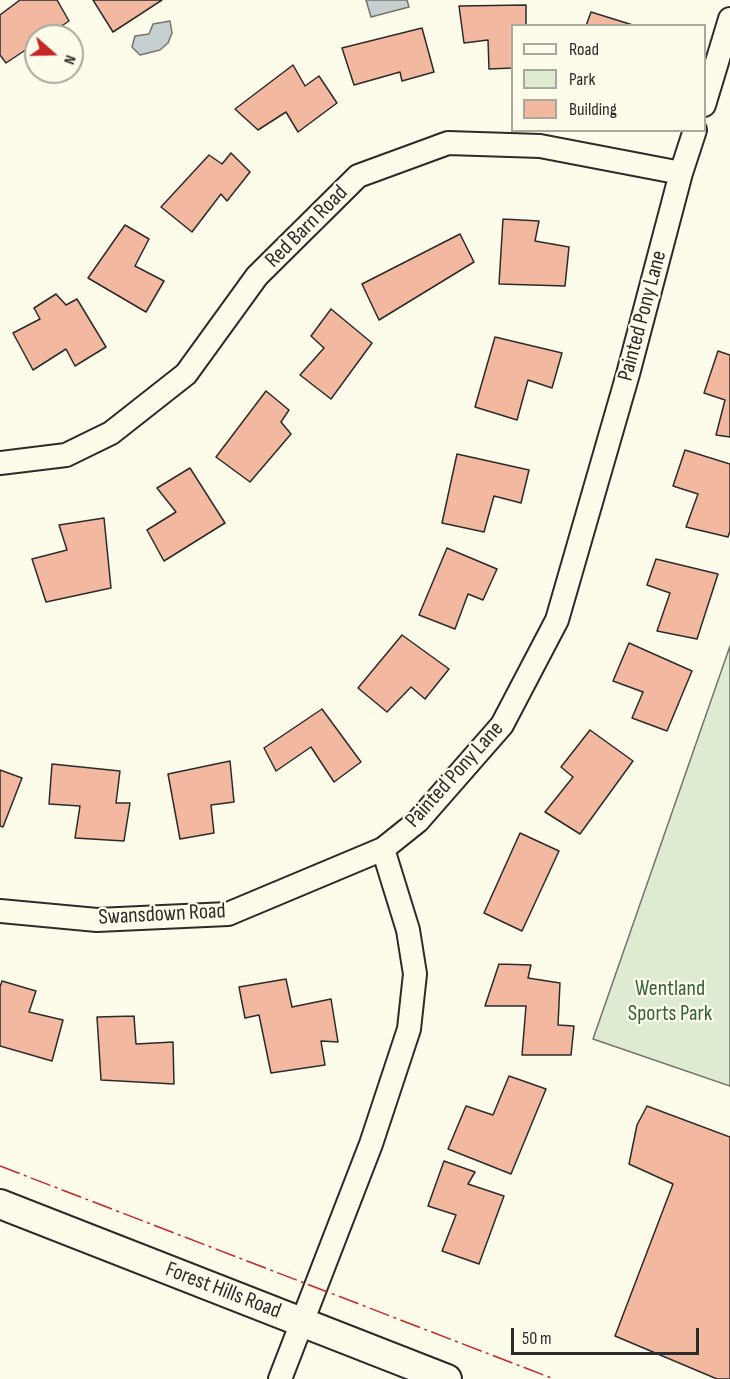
<!DOCTYPE html>
<html>
<head>
<meta charset="utf-8">
<style>
  body { margin:0 }
  #map { position:relative; width:730px; height:1379px; overflow:hidden; background:#fdfbea; font-family:"Sofia Sans Condensed",sans-serif }
  canvas { display:block }
  .legend { position:absolute; left:511px; top:24px; width:195px; height:108px; box-sizing:border-box; background:#fdfbea; border:2px solid #a9a89e; margin:0; padding:8px 10px; list-style:none; font-size:18px; color:#2b2b2b }
  .legend li { display:flex; align-items:center; gap:12px; height:30px }
  .legend b { width:30px; border:2px solid #a9a89e }
  .north { position:absolute; left:24px; top:24px; width:60px; height:60px; box-sizing:border-box; background:#fdfbea; border:2px solid #a9a89e; border-radius:50%; rotate:110deg; font-size:16px; font-weight:700; line-height:24px; text-align:center; color:#2b2b2b }
  .north::after { content:''; display:block; margin:auto; width:21px; height:27px; background:#c62828; clip-path:polygon(50% 0,100% 100%,50% 72%,0 100%) }
  .scale { position:absolute; left:511px; top:1328px; width:188px; height:27px; box-sizing:border-box; border:3px solid #2b2b2b; border-top:0; padding-left:8px; font-size:18px; line-height:21px; white-space:nowrap; color:#2b2b2b; -webkit-text-stroke:4px #fdfbea; paint-order:stroke }
</style>
</head>
<body>
<div id="map">
<canvas width="730" height="1379"></canvas>
<ul class="legend">
<li><b style="height:8px;background:#fdfbea"></b>Road</li>
<li><b style="height:16px;background:#deebd1"></b>Park</li>
<li><b style="height:16px;background:#f2b8a0"></b>Building</li>
</ul>
<div class="north">N</div>
<div class="scale">50 m</div>
</div>
<script>
const c = document.querySelector('canvas').getContext('2d');
c.lineJoin = 'round';
function fill(path, color) { c.fillStyle = color; c.fill(path, 'evenodd'); }
const shape = rows => new Path2D(rows.map(r => 'M' + r).join(''));
function strokePath(path, color, width, dash) { c.strokeStyle = color; c.lineWidth = width; c.lineCap = dash ? 'butt' : 'round'; c.setLineDash(dash || []); c.stroke(path); }
function label(font, color, halo, rows, align = 'center') {
  c.font = font + ' "Sofia Sans Condensed",sans-serif'; c.lineWidth = 4.5; c.setLineDash([]); c.textBaseline = 'middle'; c.strokeStyle = halo; c.fillStyle = color; for (const [text, x, y, turn = 0] of rows) {
    c.save(); c.translate(x, y); c.rotate((+turn || 0) * Math.PI / 180); c.textAlign = isNaN(turn) ? turn : align; if (halo) c.strokeText(text, 0, 0); c.fillText(text, 0, 0); c.restore();
  }
}
const green = shape([
  [730,646,730,1086,593,1039,730,646]
]);
fill(green, '#deebd1');
strokePath(green, '#74746e', 1.5);
const water = shape([
  [366,0,407,0,409,7,371,17,366,0],
  [170,21,172,33,168,43,160,50,140,55,132,47,135,36,149,34,153,24,170,21]
]);
fill(water, '#c7d0d0');
strokePath(water, '#74746e', 1.5);
const building = shape([
  [20,0,57,0,69,21,47,36,36,36,36,43,6,63,0,55,0,15,20,0],
  [93,0,162,0,113,32,93,0],
  [526,5,526,26,512,26,512,68,489,69,488,40,464,43,459,6,526,5],
  [591,12,636,26,586,26,591,12],
  [422,28,434,72,402,81,400,72,354,85,342,48,422,28],
  [293,65,305,86,319,76,337,103,298,132,286,112,258,130,235,109,293,65],
  [231,153,250,172,227,201,221,194,192,232,161,207,209,155,222,164,231,153],
  [503,219,539,221,535,241,569,247,565,286,499,284,503,219],
  [125,225,149,239,135,266,164,281,146,312,88,278,125,225],
  [460,234,474,262,379,320,362,284,460,234],
  [56,294,66,305,77,299,106,347,75,366,66,349,33,370,13,333,40,319,34,308,56,294],
  [331,309,372,343,331,399,300,375,324,348,311,336,331,309],
  [495,337,562,353,552,388,528,380,517,420,475,407,495,337],
  [718,351,730,355,730,437,716,435,725,400,704,393,718,351],
  [266,391,289,410,281,422,291,434,250,482,216,457,266,391],
  [685,450,730,464,730,531,728,537,686,527,698,494,673,486,685,450],
  [457,454,529,470,521,503,494,496,484,532,442,523,457,454],
  [190,468,225,523,164,561,147,530,176,512,157,488,190,468],
  [104,518,111,588,46,602,32,559,67,550,59,525,104,518],
  [447,548,497,569,483,600,468,594,455,629,419,615,447,548],
  [656,559,718,574,697,639,657,631,670,593,647,585,656,559],
  [402,635,449,669,425,699,411,687,387,712,358,688,402,635],
  [629,643,692,671,667,731,632,718,643,692,613,681,629,643],
  [322,709,361,762,334,782,311,747,276,771,264,748,322,709],
  [590,730,633,761,580,834,545,812,573,777,561,767,590,730],
  [230,761,234,802,211,805,214,833,180,839,168,774,230,761],
  [52,764,120,771,116,803,130,803,124,841,75,838,80,806,49,804,52,764],
  [0,770,22,778,3,827,0,826,0,770],
  [520,833,559,851,522,931,484,913,520,833],
  [499,964,531,965,528,978,560,983,558,1025,574,1026,571,1055,522,1055,526,1006,485,1006,499,964],
  [286,979,292,1007,331,999,338,1042,321,1041,325,1065,271,1073,259,1015,245,1018,239,987,286,979],
  [2,981,36,991,29,1012,63,1020,52,1061,0,1046,0,987,2,981],
  [134,1016,136,1044,173,1042,174,1084,101,1080,97,1017,134,1016],
  [509,1076,546,1089,511,1174,448,1149,466,1106,493,1115,509,1076],
  [647,1106,730,1137,730,1379,717,1379,615,1336,673,1184,629,1164,637,1125,647,1106],
  [444,1161,475,1172,468,1184,504,1196,479,1264,442,1251,456,1215,428,1206,444,1161]
]);
fill(building, '#f2b8a0');
strokePath(building, '#2b2b2b', 1.5);
const minor = shape([
  [704,105,730,19],
  [0,463,66,455,111,433,186,374,257,276,358,176,448,143,540,146,681,173],
  [0,911,97,920,228,914,383,849,418,821,502,725,557,620,628,374,681,173,695,130],
  [280,1379,371,1144,409,1029,415,974,408,930,383,849]
]);
const tertiary = shape([
  [0,1204,447,1379]
]);
strokePath(minor, '#2b2b2b', 26);
strokePath(tertiary, '#2b2b2b', 32);
strokePath(minor, '#fdfbea', 22);
strokePath(tertiary, '#fdfbea', 28);
strokePath(shape([
  [0,1166,554,1379]
]), '#c62828', 1.5, [21, 4.5, 3, 4.5]);
label('22px', '#2b2b2b', '#fdfbea', [
  ["Red Barn Road",307,227,-45],
  ["Painted Pony Lane",643,316,-75],
  ["Painted Pony Lane",455,775,-48],
  ["Swansdown Road",162,915,-3],
  ["Forest Hills Road",223,1291,21]
]);
label('22px', '#34623c', '#fdfbea', [
  ["Wentland",670,989],
  ["Sports Park",670,1014]
]);
</script>
</body>
</html>
